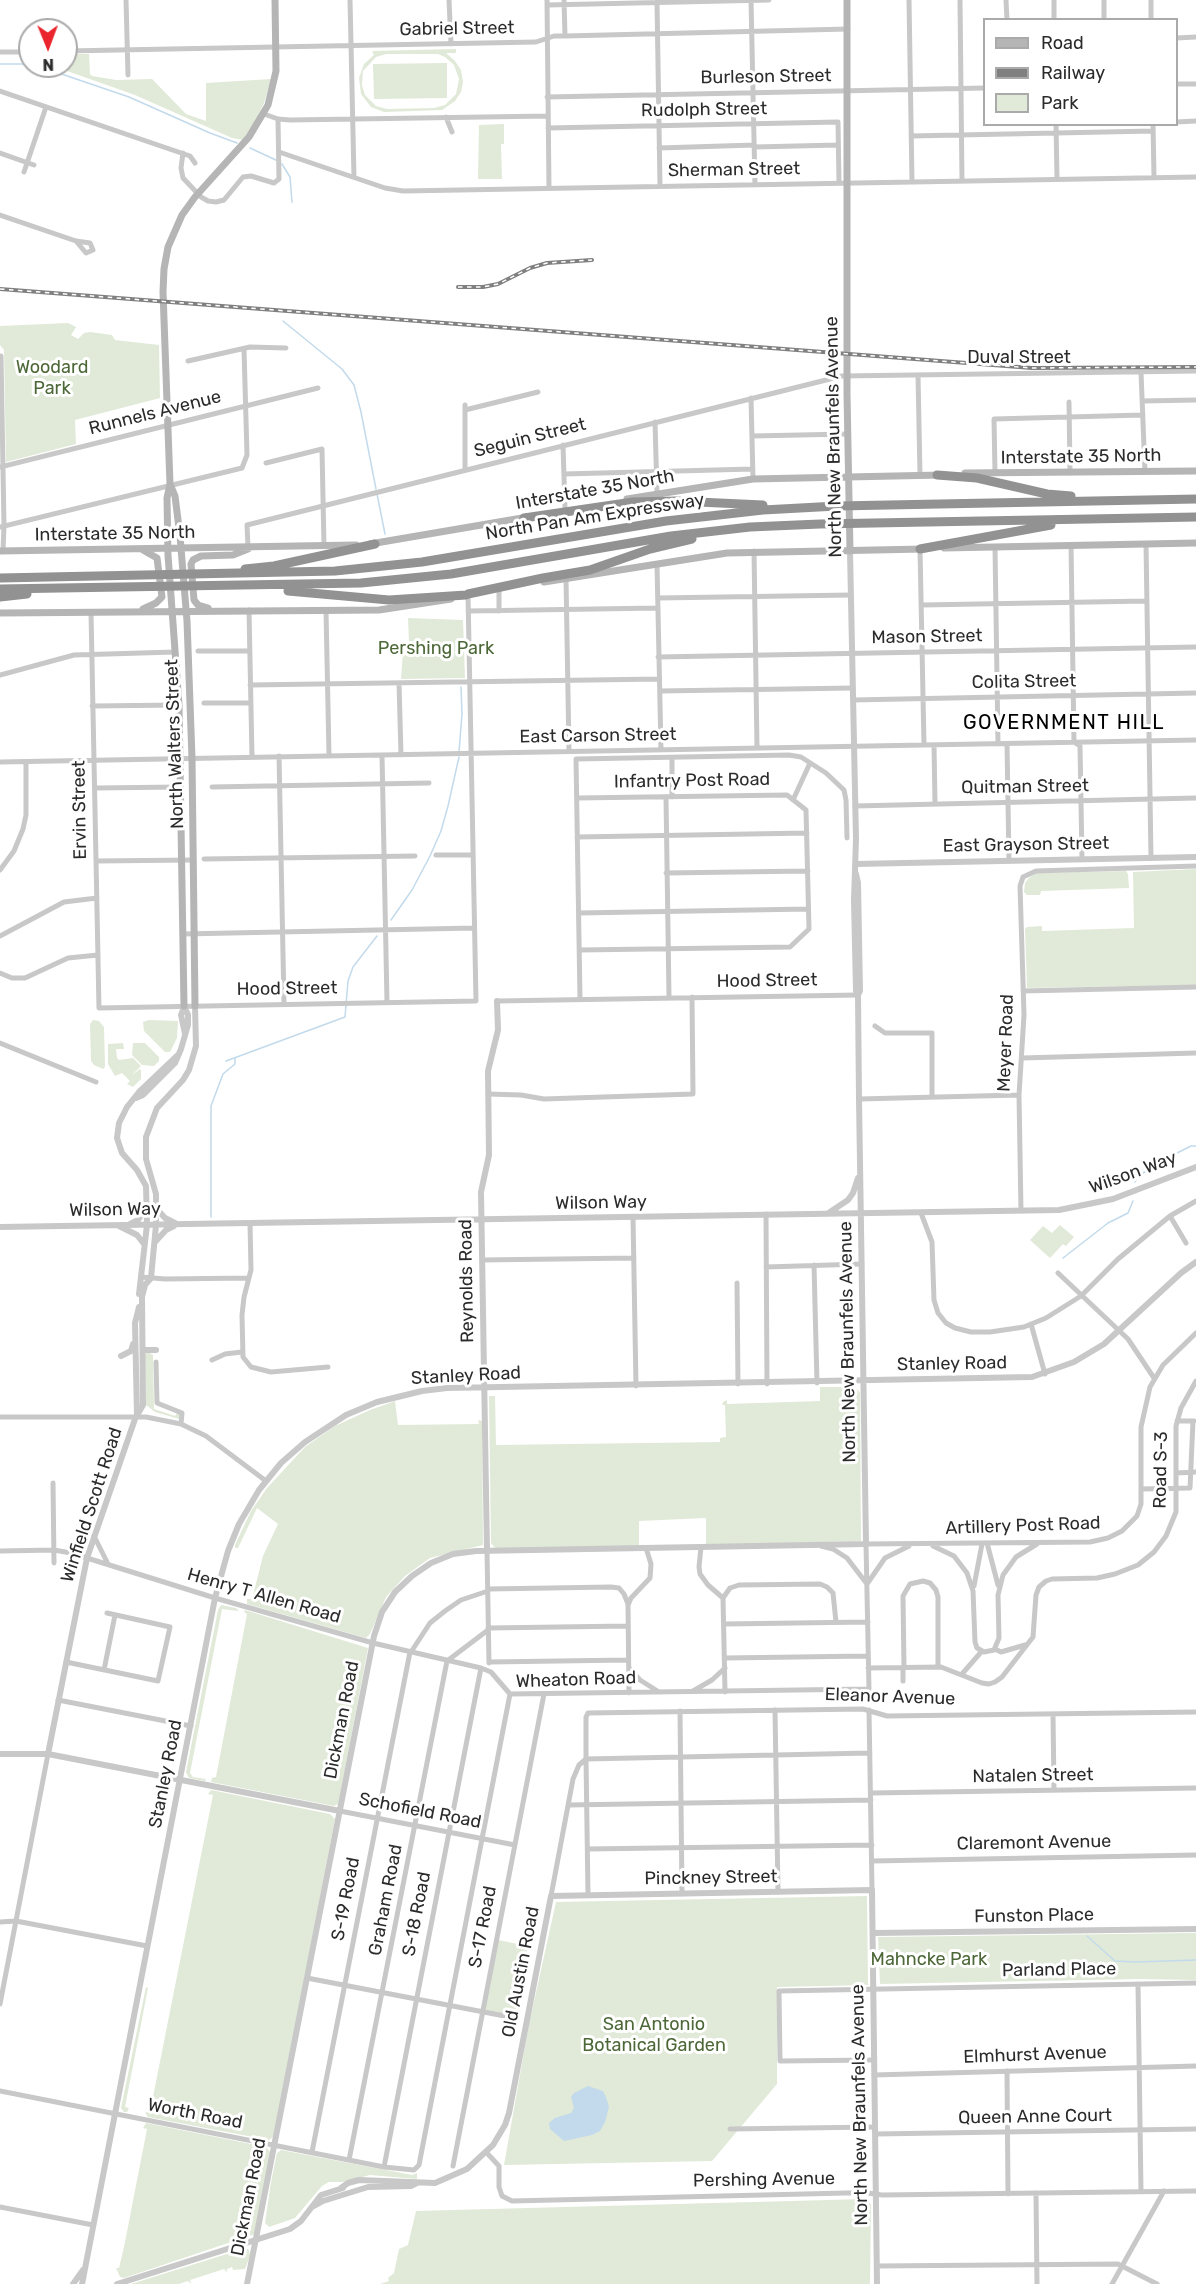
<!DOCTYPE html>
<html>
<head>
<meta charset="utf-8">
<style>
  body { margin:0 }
  #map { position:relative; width:1196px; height:2284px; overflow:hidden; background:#fff; font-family:Rubik,sans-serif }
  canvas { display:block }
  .legend { position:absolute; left:983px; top:18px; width:195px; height:108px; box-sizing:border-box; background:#fff; border:2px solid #aaa; margin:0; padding:8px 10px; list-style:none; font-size:18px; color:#2b2b2b }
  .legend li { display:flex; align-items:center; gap:12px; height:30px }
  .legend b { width:30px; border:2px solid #aaa }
  .north { position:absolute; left:18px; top:18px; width:60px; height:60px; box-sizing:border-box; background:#fff; border:2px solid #aaa; border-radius:50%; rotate:179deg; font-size:16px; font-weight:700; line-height:24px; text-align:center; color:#2b2b2b }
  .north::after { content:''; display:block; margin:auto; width:21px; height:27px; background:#ea252d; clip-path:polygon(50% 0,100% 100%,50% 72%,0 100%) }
</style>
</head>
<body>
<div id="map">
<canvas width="1196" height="2284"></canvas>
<ul class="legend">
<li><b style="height:8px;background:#b5b5b5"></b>Road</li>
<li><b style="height:8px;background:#808080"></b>Railway</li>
<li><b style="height:16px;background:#e1ead8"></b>Park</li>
</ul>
<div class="north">N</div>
</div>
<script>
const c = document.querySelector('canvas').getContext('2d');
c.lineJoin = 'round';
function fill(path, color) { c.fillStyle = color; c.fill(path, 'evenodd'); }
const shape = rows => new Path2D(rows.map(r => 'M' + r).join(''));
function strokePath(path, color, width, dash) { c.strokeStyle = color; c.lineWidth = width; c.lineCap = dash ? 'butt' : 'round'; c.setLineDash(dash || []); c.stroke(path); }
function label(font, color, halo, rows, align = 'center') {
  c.font = font + ' Rubik,sans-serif'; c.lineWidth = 6; c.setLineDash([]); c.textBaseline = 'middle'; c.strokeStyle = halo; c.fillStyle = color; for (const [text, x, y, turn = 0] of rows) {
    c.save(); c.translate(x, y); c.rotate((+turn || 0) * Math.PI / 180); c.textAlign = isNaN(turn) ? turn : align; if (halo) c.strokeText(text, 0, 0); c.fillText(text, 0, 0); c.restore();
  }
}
fill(shape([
  [456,49,456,53,446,53,455,61,461,70,463,82,461,92,455,101,442,110,384,112,371,107,361,94,359,78,364,64,374,55,372,51],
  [438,54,445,57,454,65,459,79,456,94,445,105,434,108,387,109,376,106,365,95,362,85,363,71,376,57,386,54],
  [66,54,89,54,90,74,92,76,116,80,152,79,186,114,206,121,206,83,271,79,264,103,252,127,243,140,232,138,135,95,53,66,66,66],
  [447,63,447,98,374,99,373,64],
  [504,124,504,144,501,144,502,179,478,179,479,125],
  [68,323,76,327,71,335,78,339,84,333,90,332,112,335,115,340,159,345,160,398,75,420,76,444,6,462,4,350,0,345,0,326],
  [408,618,463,620,465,678,401,679,403,651,409,642],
  [1196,869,1196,985,1027,988,1025,929,1027,927,1042,926,1042,931,1134,928,1133,872],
  [1126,871,1128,874,1129,888,1041,891,1040,895,1027,895,1024,892,1025,883,1029,878,1036,873],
  [93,1020,99,1021,104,1027,105,1067,103,1069,94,1065,91,1061,90,1024],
  [149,1020,178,1021,177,1038,170,1052,165,1052,144,1031,143,1022],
  [123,1043,124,1049,116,1049,117,1058,119,1060,133,1058,141,1066,132,1075,140,1069,141,1070,141,1079,133,1087,127,1084,130,1081,122,1073,115,1076,108,1064,108,1044],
  [133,1043,145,1043,159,1057,159,1061,154,1066,142,1065,132,1055],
  [1060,1225,1074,1237,1066,1246,1063,1244,1050,1258,1030,1240,1043,1226,1052,1233],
  [148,1352,153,1355,154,1409,175,1416,177,1413,180,1414,179,1419,155,1412,146,1405,145,1354],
  [820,1387,853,1387,860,1392,861,1541,706,1545,706,1518,639,1521,639,1546,495,1548,491,1543,489,1396,495,1396,496,1445,720,1442,720,1438,726,1437,725,1405,722,1405,723,1402,727,1400,727,1404,820,1401],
  [395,1401,398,1425,479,1424,478,1420,482,1421,483,1545,430,1558,405,1576,386,1597,370,1634,366,1638,247,1604,247,1599,252,1599,263,1556,278,1524,257,1508,238,1548,235,1548,235,1545,251,1511,267,1488,305,1447,335,1426,370,1410],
  [221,1605,236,1608,239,1611,222,1609,190,1773,193,1777,206,1779,205,1781,189,1778,186,1772,218,1610],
  [245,1610,368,1648,339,1801,338,1804,334,1806,211,1782,212,1778,216,1777,247,1614,244,1612],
  [211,1790,330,1814,335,1819,274,2136,269,2140,148,2117,146,2114,146,2112,150,2112,213,1795,208,1794],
  [867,1896,868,1985,777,1987,777,2084,712,2161,504,2165,529,2024,556,1902],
  [1196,1933,1196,1980,1138,1979,880,1984,878,1937],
  [498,1940,528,1946,516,2010,510,2015,487,2012,485,2009],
  [146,1987,148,1988,125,2107,129,2108,127,2112,124,2112,121,2108],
  [146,2123,266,2147,271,2153,255,2234,124,2278,120,2277,116,2268,119,2268,124,2247,147,2129,143,2128],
  [281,2150,412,2175,417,2173,417,2179,370,2175,344,2182,329,2182,322,2186,295,2218,269,2227,265,2223,271,2182,277,2153],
  [865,2199,871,2204,870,2284,380,2284,389,2281,388,2278,394,2273,399,2249,408,2245,416,2211],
  [246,2248,249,2250,250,2256,245,2269,233,2270,232,2267,227,2269,227,2272,224,2269,190,2280,191,2284,188,2281,179,2284,131,2284]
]), '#e1ead8');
fill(shape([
  [588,2086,603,2091,606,2097,609,2107,605,2122,600,2131,592,2135,564,2141,550,2129,549,2123,555,2118,571,2113,574,2108,571,2097,574,2093]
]), '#c2daeb');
strokePath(shape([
  [0,64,30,64],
  [38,66,129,97,210,133,237,143],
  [250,148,278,161],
  [282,164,290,177,292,202],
  [283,321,342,369,354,385,361,412,376,489],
  [377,494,385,534],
  [459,752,462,714,461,687],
  [391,920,412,890,430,856,441,831,448,806,459,757],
  [226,1061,345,1017,348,981,353,967,377,936],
  [1135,1182,1138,1176,1173,1155,1191,1146,1196,1146],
  [211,1217,211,1106,223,1074,235,1064,235,1058],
  [1063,1258,1108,1223,1128,1213,1133,1201],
  [1087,1936,1115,1961,1136,1962,1196,1960]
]), '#c2daeb', 1.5);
strokePath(shape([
  [126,0,128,75],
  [350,0,354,177],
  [449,0,451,44],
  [547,0,549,188],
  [564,0,565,36],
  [751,0,755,185],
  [909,0,912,182],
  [960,0,962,181],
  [1006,0,1007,20],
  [1054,0,1054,20],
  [1104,0,1104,20],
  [1151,0,1151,20],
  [657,2,660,186],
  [547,5,769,0],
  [1176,38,1196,37],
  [66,51,536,42,554,36,565,36,848,29],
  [0,52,30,52],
  [1176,84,1196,84],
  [0,91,190,156,195,163],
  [547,97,984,88],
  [264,114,278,119,290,120,548,116],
  [446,117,452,132],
  [1176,122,1196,121],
  [1056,124,1057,179],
  [1153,124,1154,177],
  [548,128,838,122,839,183],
  [911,136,1153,131],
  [754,147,838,145],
  [659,148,754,145],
  [279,152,385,188,403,191,1196,177],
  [0,153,34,165],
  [183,153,181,168,183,178,201,197,208,201,216,202,224,200,243,177,251,176,274,183,279,179,278,119],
  [24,172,46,107],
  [0,215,76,241,90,243,93,250,86,253,76,241],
  [1,356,4,526,3,551],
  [188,361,250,347,286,348],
  [1141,372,1145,472],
  [918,375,920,475],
  [751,398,753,479],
  [1142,401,1196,400],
  [1069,402,1070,473],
  [465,405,465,470],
  [465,410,538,392],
  [655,422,657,494],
  [752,436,848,434],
  [563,445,565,509],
  [266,463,322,449,324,546],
  [0,467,318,388],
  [995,473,994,419,1143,415],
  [564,474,753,469],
  [0,527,242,468,247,455,244,349],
  [1146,544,1151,858],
  [1071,545,1074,742,1080,746,1082,859],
  [248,547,247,525,842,376,1196,371],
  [995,547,998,744],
  [920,549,924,745],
  [754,551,757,748],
  [657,564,661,750],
  [566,579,569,751],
  [499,590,499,611],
  [658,598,851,595],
  [922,605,1147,601],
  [249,610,252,757],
  [326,611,329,755],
  [468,611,658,608],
  [91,612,99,1008,476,1001,468,594],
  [198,651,249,651],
  [658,657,1196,647],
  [0,675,74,655,175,652],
  [399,683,401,755],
  [250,685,659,679],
  [660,691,853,688],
  [853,700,1196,693],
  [204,703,250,703],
  [92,706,179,705],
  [1007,744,1009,861],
  [934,745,935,804],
  [382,755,387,1002],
  [279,756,284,1004],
  [0,762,1196,740],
  [212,787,429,783],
  [95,788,180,787],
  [666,797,669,997],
  [672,797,672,758],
  [577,798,787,795,806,810,809,929,790,947,580,950],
  [793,800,810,763],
  [855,806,1196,798],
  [577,837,807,833],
  [436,855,473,855],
  [204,859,415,856],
  [96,861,193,860],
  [0,870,14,851,23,829,26,815,26,762],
  [666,873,808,871],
  [579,913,808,909],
  [183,934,474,928],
  [0,936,64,902,97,898],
  [0,973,12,978,25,978,68,958,98,955],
  [1023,991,1196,987],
  [580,999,576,759,789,755,801,757,826,773,844,790,846,800,847,838],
  [497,1001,858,995],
  [875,1026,885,1033,932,1033,932,1096],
  [0,1043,96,1082],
  [1022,1058,1196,1053],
  [488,1094,521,1095,544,1099,693,1094,692,997],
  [859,1099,1019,1095],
  [1021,1211,1019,1095,1024,1015,1020,886,1023,877,1036,871,1196,866],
  [921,1213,932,1242,934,1300,938,1313,946,1323,955,1328,971,1332,990,1332,1024,1327,1046,1318,1081,1296,1118,1259,1170,1216,1196,1201],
  [766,1214,767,1384],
  [1170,1216,1186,1243],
  [633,1217,636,1386],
  [250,1223,251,1270,244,1297,242,1315,243,1357,251,1367,271,1372,328,1367],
  [482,1260,634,1258],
  [814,1265,817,1383],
  [766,1267,862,1264],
  [1058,1273,1128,1339,1154,1378],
  [141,1277,165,1279,249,1278],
  [737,1283,738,1384],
  [1031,1324,1045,1374],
  [212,1360,225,1354,242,1352],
  [156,1362,157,1403,182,1413,181,1424],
  [0,1417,146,1417,181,1424,206,1436,266,1481],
  [1177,1421,1194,1421],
  [1176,1473,1196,1472],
  [53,1483,54,1563],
  [1141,1489,1190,1488,1193,1421],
  [94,1536,108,1564],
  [987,1543,998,1585],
  [821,1546,833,1549,847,1558,867,1584,885,1558,909,1546],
  [933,1546,954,1556,967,1573,973,1591,975,1642,977,1648,984,1652,994,1650,999,1638,998,1595,1003,1575,1016,1557,1037,1544],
  [701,1547,699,1567,700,1574,708,1585,723,1598,725,1692],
  [0,1551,54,1550,71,1553,215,1598,373,1643,481,1668,491,1672,510,1694],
  [487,1551,489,1663],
  [974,1586,982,1544],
  [488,1589,611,1587,619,1588,624,1594,628,1604],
  [723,1598,730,1588,739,1585,820,1584,827,1587,833,1593,836,1622],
  [724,1624,868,1622],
  [488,1628,628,1626],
  [995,1649,1001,1652,1025,1645],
  [411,1652,430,1623,445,1611,461,1600,488,1591],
  [725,1658,868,1656],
  [66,1662,158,1681,170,1627,107,1613],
  [489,1662,628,1660],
  [629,1668,640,1680,659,1692],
  [868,1668,941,1667,982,1683,989,1684,995,1682,1002,1677,1033,1637,1036,1595,1039,1587,1046,1581,1052,1579,1097,1578,1115,1574,1138,1565,1154,1552,1166,1536,1176,1512,1176,1426,1181,1408,1196,1381],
  [903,1668,903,1681],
  [904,1668,903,1596,910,1584,923,1581,930,1583,936,1590,938,1597,938,1667],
  [104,1670,115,1615],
  [962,1674,982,1651],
  [693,1691,712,1680,725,1668],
  [629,1693,628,1605,631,1598,650,1578,651,1564,646,1548],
  [510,1694,869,1689,866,1544,1090,1542,1108,1538,1122,1531,1137,1516,1141,1504,1141,1427,1150,1387,1163,1365,1196,1333],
  [58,1700,191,1726],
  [775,1710,778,1892],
  [869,1710,872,1890],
  [680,1711,682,1894],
  [1053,1714,1054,1790],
  [871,1793,1196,1788],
  [568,1805,871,1800],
  [340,1811,515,1845],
  [588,1849,872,1845],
  [872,1861,1196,1855],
  [588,1895,586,1759,870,1753],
  [551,1896,573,1779,579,1765,586,1759,586,1717,588,1713,863,1709,887,1716,1196,1712],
  [0,1922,16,1921,147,1946],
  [307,1978,515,2018],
  [1138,1984,1141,2192],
  [0,2004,48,1754],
  [874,2060,780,2061,779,1991,1196,1983],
  [1007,2071,1008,2194],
  [874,2075,1196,2066],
  [0,2091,384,2167,414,2170,419,2165,510,1694],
  [730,2129,875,2127],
  [875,2134,1196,2129],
  [312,2152,410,1652],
  [486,2152,499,2166,499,2187,502,2196,512,2201,846,2193,868,2193,882,2195,1196,2191],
  [349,2160,447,1661,488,1630],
  [453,2166,544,1694],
  [384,2167,481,1668],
  [1036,2193,1037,2284],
  [0,2207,93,2225],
  [877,2266,1118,2264,1157,2284],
  [1112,2284,1164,2191]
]), '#c8c8c8', 5);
strokePath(shape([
  [850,551,856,839,854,900,856,991,858,995],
  [856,864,1196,857],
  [184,1007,181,1015,185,1034],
  [136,1098,143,1095,175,1063,181,1049,188,1025,188,1015,184,1006],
  [156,1208,165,1218,175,1223],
  [830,1212,848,1200,853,1193,858,1178],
  [130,1224,138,1220,145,1209],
  [119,1226,137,1235,144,1244],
  [0,1227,1059,1210,1113,1199,1196,1167],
  [155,1242,166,1230,174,1226],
  [139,1294,147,1225,146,1186,137,1170,122,1153,117,1138,119,1123,127,1107,139,1092,179,1054],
  [143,1350,156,1350],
  [121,1356,131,1351,133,1344],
  [137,1416,135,1323,139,1307],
  [487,1551,481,1192,489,1155,488,1071,498,1030,497,1001],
  [0,1754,48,1754,340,1811],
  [48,1754,87,1558,135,1419,143,1405,142,1297,145,1285,151,1278,156,1225,156,1194,146,1159,146,1137,157,1108,183,1080,189,1070,196,1046,195,1006],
  [873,1933,1196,1929],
  [341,2188,348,2183,359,2180,435,2183,467,2169,493,2145,505,2125,509,2113,551,1896,872,1890,877,2284],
  [314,2206,323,2201,368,2187,411,2186,417,2183],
  [73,2284,83,2270],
  [82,2284,215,1598,228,1551,239,1524,259,1490,281,1463,305,1442,346,1415,377,1402,422,1391,447,1388,1032,1377,1074,1362,1104,1344,1181,1273,1196,1262],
  [117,2284,290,2229,301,2221,321,2195,343,2188],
  [247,2284,374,1636,382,1612,395,1592,412,1576,431,1563,453,1554,476,1551,866,1544,859,1099,858,995,860,991,858,883,856,874]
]), '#c8c8c8', 6);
strokePath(shape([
  [847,0,847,394,850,551],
  [965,473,1196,471],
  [170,484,175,496,180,536,187,621,192,758,195,1006],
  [627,499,753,479,942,475],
  [370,544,528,517],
  [944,548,1196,543],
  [143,550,157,558,162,597,156,603,143,609],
  [0,551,356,545],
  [544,582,727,553,924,549],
  [208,608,198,605,194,600,191,564,193,560,201,556,233,555,248,549],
  [0,613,379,610,451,599],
  [184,1006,179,705,168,555,167,498,170,484,163,292,164,269,168,247,182,215,195,197,249,137,268,105,276,71,275,0]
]), '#b5b5b5', 7);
strokePath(shape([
  [937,475,977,478,1047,494,1071,496],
  [524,518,633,502,676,501,763,505],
  [920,549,1051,525],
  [245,569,274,566,375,544],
  [0,578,335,571,422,562,666,521,763,510,837,506,1196,499],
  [0,589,361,583,451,574,671,536,750,527,820,524,1196,517],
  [288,591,389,600,466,595],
  [468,594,543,578,590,570,650,549,692,539],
  [0,597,27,594]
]), '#929292', 9);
const rail = shape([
  [458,287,483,287,498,284,530,268,547,263,592,260],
  [0,289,1032,368,1196,367]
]);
strokePath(rail, '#808080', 4);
strokePath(rail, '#fff', 1.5, [4.5]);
label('18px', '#2b2b2b', '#fff', [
  ["Gabriel Street",457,29,-1],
  ["Burleson Street",766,77,-1],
  ["Rudolph Street",704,110,-1],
  ["Sherman Street",734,170,-1],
  ["Duval Street",1019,358],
  ["Runnels Avenue",155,413,-14],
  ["North New Braunfels Avenue",834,437,-91],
  ["Seguin Street",530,438,-14],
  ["Interstate 35 North",1081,457,-1],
  ["Interstate 35 North",595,490,-10],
  ["North Pan Am Expressway",595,517,-9],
  ["Interstate 35 North",115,534,-1],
  ["Mason Street",927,637,-1],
  ["Colita Street",1024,682,-1],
  ["East Carson Street",598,736,-1],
  ["North Walters Street",175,744,-92],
  ["Infantry Post Road",692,781,-1],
  ["Quitman Street",1025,787,-1],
  ["Ervin Street",80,810,-91],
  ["East Grayson Street",1026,845,-1],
  ["Hood Street",767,981,-1],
  ["Hood Street",287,989,-1],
  ["Meyer Road",1006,1043,-88],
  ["Wilson Way",1133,1173,-20],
  ["Wilson Way",601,1203,-1],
  ["Wilson Way",115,1210,-1],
  ["Reynolds Road",467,1281,-91],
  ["North New Braunfels Avenue",848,1342,-91],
  ["Stanley Road",952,1364,-1],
  ["Stanley Road",466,1376,-3],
  ["Road S-3",1161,1470,-89],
  ["Winfield Scott Road",92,1505,-72],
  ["Artillery Post Road",1023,1526,-2],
  ["Henry T Allen Road",264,1596,16],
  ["Wheaton Road",576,1680,-2],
  ["Eleanor Avenue",890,1697,2],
  ["Dickman Road",342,1720,-79],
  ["Stanley Road",166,1774,-79],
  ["Natalen Street",1033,1776,-1],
  ["Schofield Road",420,1811,11],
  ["Claremont Avenue",1034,1843,-1],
  ["Pinckney Street",711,1878,-1],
  ["S-19 Road",346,1899,-79],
  ["Graham Road",386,1900,-79],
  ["S-18 Road",417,1914,-79],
  ["Funston Place",1034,1916,-1],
  ["S-17 Road",483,1927,-79],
  ["Parland Place",1059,1970,-1],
  ["Old Austin Road",521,1972,-79],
  ["Elmhurst Avenue",1035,2055,-2],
  ["North New Braunfels Avenue",860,2105,-91],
  ["Worth Road",195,2114,11],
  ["Queen Anne Court",1035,2117,-1],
  ["Pershing Avenue",764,2180,-1],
  ["Dickman Road",249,2197,-79]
]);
label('18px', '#4d6838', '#fff', [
  ["Woodard",52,368],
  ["Park",52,389],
  ["Pershing Park",436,649],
  ["Mahncke Park",929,1960],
  ["San Antonio",654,2025],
  ["Botanical Garden",654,2046]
]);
c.letterSpacing = '1.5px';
label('20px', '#000', '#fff', [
  ["GOVERNMENT HILL",1064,723]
]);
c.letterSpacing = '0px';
</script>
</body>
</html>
